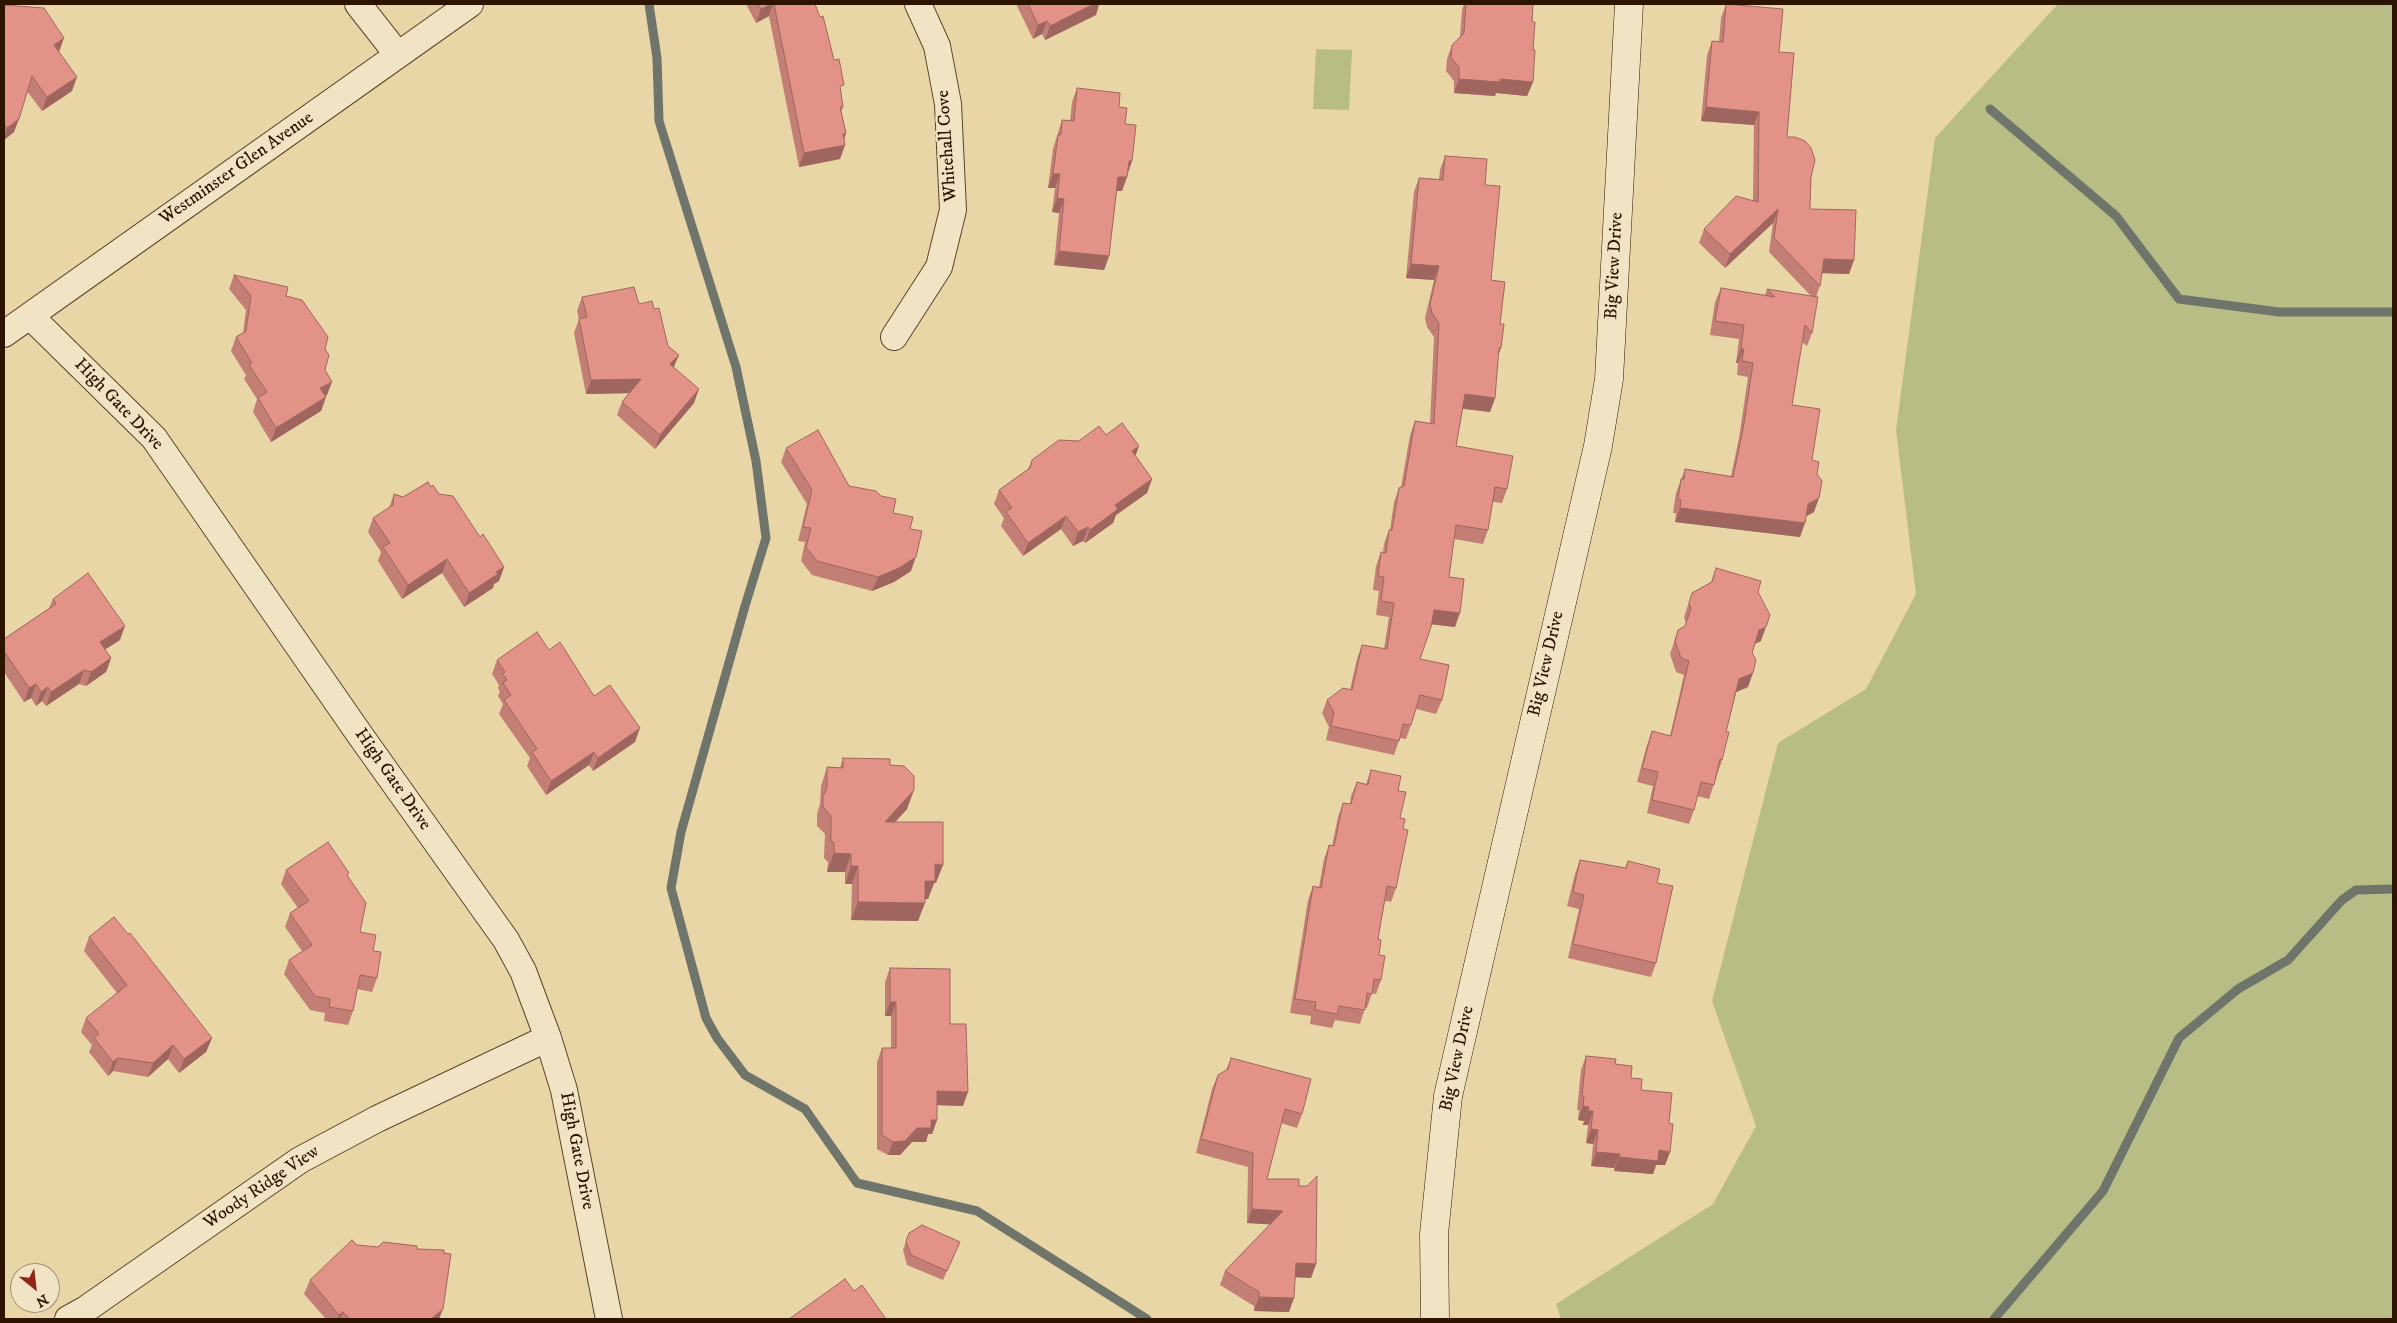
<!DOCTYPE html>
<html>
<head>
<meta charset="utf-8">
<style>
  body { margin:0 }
  #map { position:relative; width:2397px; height:1323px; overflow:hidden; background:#e9d6a6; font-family:"IM FELL DW Pica",serif }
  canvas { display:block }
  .frame { position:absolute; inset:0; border:5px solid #2c1401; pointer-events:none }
  .north { position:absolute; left:10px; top:1263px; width:50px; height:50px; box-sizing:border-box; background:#f1e4c5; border:1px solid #a29177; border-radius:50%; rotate:151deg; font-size:14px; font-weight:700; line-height:20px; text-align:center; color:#2c1401 }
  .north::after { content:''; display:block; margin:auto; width:18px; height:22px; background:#8f2418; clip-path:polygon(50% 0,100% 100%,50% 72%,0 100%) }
</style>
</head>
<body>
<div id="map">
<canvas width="2397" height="1323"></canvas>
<div class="frame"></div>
<div class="north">N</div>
</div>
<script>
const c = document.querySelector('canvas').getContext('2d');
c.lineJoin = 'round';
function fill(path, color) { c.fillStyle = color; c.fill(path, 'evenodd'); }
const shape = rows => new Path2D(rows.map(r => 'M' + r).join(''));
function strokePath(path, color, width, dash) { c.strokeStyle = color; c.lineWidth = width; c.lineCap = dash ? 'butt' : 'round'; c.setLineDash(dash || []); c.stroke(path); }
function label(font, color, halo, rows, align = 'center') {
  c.font = font + ' "IM FELL DW Pica",serif'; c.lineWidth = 4.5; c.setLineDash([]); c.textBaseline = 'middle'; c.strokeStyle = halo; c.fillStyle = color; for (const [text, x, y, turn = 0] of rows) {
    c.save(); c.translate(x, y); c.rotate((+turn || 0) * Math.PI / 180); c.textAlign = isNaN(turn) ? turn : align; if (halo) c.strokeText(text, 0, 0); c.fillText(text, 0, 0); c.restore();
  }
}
fill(shape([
  [2058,4,2393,4,2393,1319,1561,1319,1556,1304,1713,1204,1756,1126,1712,1001,1778,743,1866,689,1916,594,1896,430,1935,138],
  [1316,49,1352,50,1349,110,1313,109]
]), '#b8bd86');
strokePath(shape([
  [649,4,657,58,659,121,736,367,756,461,766,538,745,606,681,832,671,888,706,1018,717,1038,745,1075,805,1109,857,1183,977,1211,1147,1319],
  [1990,109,2116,216,2179,299,2279,312,2393,312],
  [1994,1319,2103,1191,2179,1038,2238,989,2288,960,2342,900,2356,890,2393,889]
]), '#70756c', 9);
const street = shape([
  [358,4,398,55],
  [30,316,154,438,360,735,506,940,523,971,548,1038,564,1090,609,1319],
  [4,334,470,4],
  [894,337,939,267,953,210,948,104,937,46,918,4],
  [68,1319,86,1309,300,1160,377,1119,548,1038]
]);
const secondary = shape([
  [1435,1319,1434,1234,1448,1096,1598,446,1609,379,1629,4]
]);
strokePath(street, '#5b442a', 28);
strokePath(secondary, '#2c1401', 29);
strokePath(street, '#f1e4c5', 26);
strokePath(secondary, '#f1e4c5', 28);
fill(shape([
  [746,4,815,4,841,92,843,107,841,112,846,133,844,140,845,145,840,159,799,167,769,16,756,23],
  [1016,4,1099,4,1096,15,1045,40,1042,34,1033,39],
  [1464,4,1533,4,1532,22,1533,50,1533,82,1527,96,1496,93,1495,96,1454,93,1454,81,1446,71,1447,59,1452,45,1460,37,1462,10],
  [1726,4,1779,52,1787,137,1811,177,1810,209,1854,260,1849,274,1822,273,1820,286,1816,297,1812,333,1807,346,1802,342,1792,405,1817,474,1814,512,1806,516,1800,537,1675,522,1676,513,1673,513,1676,493,1685,469,1731,476,1739,438,1748,377,1737,375,1738,363,1736,363,1739,339,1710,335,1715,302,1721,288,1765,295,1767,289,1811,296,1769,252,1773,223,1725,268,1699,243,1704,229,1753,201,1754,125,1701,121,1707,55,1712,41,1719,42,1721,18],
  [4,5,59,52,72,91,42,111,27,91,14,132,4,140],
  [1077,88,1119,107,1125,124,1132,161,1122,191,1117,191,1109,256,1104,270,1054,265,1059,213,1052,212,1055,188,1048,188,1053,149,1062,120,1070,121,1072,102],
  [1445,156,1485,185,1491,280,1500,324,1495,398,1490,412,1463,409,1456,446,1507,489,1502,503,1493,502,1488,530,1483,544,1454,539,1449,577,1455,627,1432,624,1420,659,1442,700,1436,714,1416,709,1411,725,1406,739,1400,738,1394,755,1326,740,1329,727,1322,713,1327,700,1350,690,1357,659,1362,645,1384,649,1389,617,1376,615,1379,591,1373,590,1376,566,1381,552,1383,552,1384,544,1389,530,1390,530,1394,502,1399,488,1401,487,1410,435,1415,421,1430,423,1434,337,1427,327,1425,318,1434,280,1406,278,1414,192,1419,178,1439,179,1440,170],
  [234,275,286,296,325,349,325,370,327,395,325,396,326,397,321,411,271,442,253,412,257,399,244,379,246,375,231,351,236,337,243,333,246,310,229,289],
  [582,297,639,304,654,309,674,368,694,403,655,449,617,415,622,402,629,393,586,394,574,333,579,319,577,311],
  [1106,435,1136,456,1152,479,1147,493,1116,515,1113,523,1085,543,1083,541,1073,546,1061,529,1023,556,1001,526,1004,518,994,504,999,490,1028,469,1032,460,1079,441],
  [786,448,893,513,910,529,911,571,894,582,872,591,812,575,801,561,805,542,798,541,807,504,781,462],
  [431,487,480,537,504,567,499,581,494,584,493,588,464,607,442,573,402,599,378,561,381,552,368,532,373,518,389,508,394,494,403,497],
  [1716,568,1758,592,1761,641,1755,644,1752,653,1748,687,1736,692,1726,732,1722,760,1709,799,1697,796,1694,810,1689,824,1647,813,1653,786,1637,782,1647,745,1652,731,1670,736,1684,675,1676,672,1670,654,1678,630,1685,626,1686,623,1684,617,1692,593,1711,582],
  [53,599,120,640,105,649,111,658,106,672,86,686,79,684,46,706,42,701,36,706,31,698,24,702,4,672,4,639,49,608],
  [549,650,594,696,635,742,593,771,589,765,546,795,527,766,530,758,499,714,503,704,498,696,500,691,498,688,499,685,492,674,497,660],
  [843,758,890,765,907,809,895,822,936,883,934,883,928,899,925,899,918,921,851,920,852,884,845,884,845,872,827,872,828,862,824,858,825,834,817,826,817,814,820,804,821,786,827,767,840,768],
  [1371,770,1398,791,1400,818,1403,829,1396,888,1391,902,1385,901,1378,939,1379,955,1381,980,1376,994,1372,993,1367,1008,1365,1008,1360,1024,1335,1020,1332,1028,1310,1024,1311,1016,1290,1013,1308,900,1313,886,1319,887,1324,859,1329,845,1332,846,1338,817,1343,803,1350,804,1351,796,1357,782,1366,784],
  [1580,860,1625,868,1628,861,1657,883,1656,963,1651,977,1568,958,1579,909,1567,906,1575,874],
  [286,870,348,877,360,932,373,951,377,978,372,992,357,989,353,1011,348,1025,324,1021,325,1013,310,1010,284,974,289,960,302,951,285,927,290,913,298,908,281,884],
  [89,937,212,1038,206,1052,179,1073,168,1059,148,1077,113,1071,108,1076,89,1052,92,1045,81,1032,86,1018,117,993,84,951],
  [890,968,950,1024,963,1106,937,1105,937,1120,932,1134,928,1134,926,1142,912,1142,900,1155,888,1155,877,1149,877,1062,882,1048,891,1048,891,1016,885,1016,885,982],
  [1586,1056,1615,1064,1631,1078,1669,1123,1670,1152,1665,1165,1656,1165,1653,1174,1614,1171,1614,1168,1591,1166,1593,1144,1586,1143,1588,1125,1583,1125,1584,1121,1578,1120,1579,1110,1577,1110,1581,1070],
  [1231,1058,1302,1114,1297,1128,1281,1123,1267,1179,1299,1186,1316,1264,1311,1278,1295,1277,1289,1312,1254,1311,1254,1306,1220,1285,1225,1271,1270,1224,1247,1223,1248,1167,1196,1153,1212,1089,1218,1075,1226,1070],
  [906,1241,960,1242,943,1280,907,1265,903,1250],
  [378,1247,417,1249,439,1319,326,1319,304,1294,310,1280]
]), '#c37e75');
fill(shape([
  [771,4,773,4,769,16,756,23,761,9],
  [1093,4,1099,4,1096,15,1045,40,1050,26],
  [1047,21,1042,34,1033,39,1038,25],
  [64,38,59,52,54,45],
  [77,77,72,91,42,111,47,97],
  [1459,79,1500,79,1533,82,1527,96,1496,93,1495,96,1454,93],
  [1706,107,1759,112,1754,125,1701,121],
  [19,119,14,132,4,140,4,136,7,128],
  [846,133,842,145,845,145,840,159,799,167,804,153,843,134],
  [1129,161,1132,161,1127,175],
  [1053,174,1060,174,1055,188,1048,188],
  [1118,177,1127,177,1122,191,1113,191],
  [1057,198,1064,199,1059,213,1052,212],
  [1778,209,1773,223,1725,268,1730,254],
  [1059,251,1109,256,1104,270,1054,265],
  [1824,259,1854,260,1849,274,1819,273],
  [1411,264,1439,266,1434,280,1406,278],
  [1499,348,1501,348,1496,362],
  [1741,349,1744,349,1738,363,1736,363],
  [679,355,673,369,670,364],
  [641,379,636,393,586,394,591,380],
  [332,382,327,395,315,402,320,388],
  [699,389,694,403,655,449,660,435],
  [1465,394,1495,398,1490,412,1460,408],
  [326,397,321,411,271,442,276,428],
  [1139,446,1134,460,1132,451],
  [1152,479,1147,493,1116,515,1113,523,1085,543,1090,530,1115,505],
  [1819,498,1814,512,1803,518,1808,504],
  [1680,508,1805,523,1800,537,1675,522],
  [1066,516,1061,529,1023,556,1028,543],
  [1088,527,1083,541,1073,546,1078,532],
  [916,557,911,571,894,582,872,591,878,577],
  [447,559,442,573,402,599,408,585],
  [504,567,499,581,494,584,493,588,464,607,469,593,496,572],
  [1434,610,1460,613,1455,627,1429,624],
  [125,626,120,640,95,656,100,642],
  [1766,627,1761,641,1754,644,1759,630],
  [111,658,106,672,86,686,91,672],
  [84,670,79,684,46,706,51,692],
  [1753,673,1748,687,1734,693,1739,679],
  [36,684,31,698,24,702,29,688],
  [48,687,42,701,36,706,41,692],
  [640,728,635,742,593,771,598,758],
  [594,752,589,765,546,795,551,781],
  [914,790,907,809,879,840,885,822],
  [834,853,851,854,845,872,827,872],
  [935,864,943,865,936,883,934,883,928,899,919,899,925,881],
  [851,866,858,866,852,884,845,884],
  [858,902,925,903,918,921,851,920],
  [890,1002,896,1002,891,1016,885,1016],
  [212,1038,206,1052,179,1073,184,1059],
  [173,1045,168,1059,148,1077,153,1063],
  [118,1058,113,1071,108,1076,113,1062],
  [937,1091,968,1092,963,1106,932,1105],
  [1583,1106,1589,1107,1584,1121,1578,1120],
  [1588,1111,1593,1111,1588,1125,1583,1125],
  [931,1120,937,1120,932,1134,928,1134,926,1142,912,1142,900,1155,888,1155,893,1142],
  [1591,1129,1598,1130,1593,1144,1586,1143],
  [1659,1150,1670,1152,1665,1165,1656,1165,1653,1174,1614,1171,1619,1157],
  [1596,1152,1620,1154,1614,1168,1591,1166],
  [1252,1209,1283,1211,1278,1225,1247,1223],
  [1296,1263,1316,1264,1311,1278,1291,1277],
  [1259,1297,1294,1298,1289,1312,1254,1311],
  [443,1309,439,1319,431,1319],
  [343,1312,340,1319,338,1319,339,1315]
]), '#9f665f');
const building = shape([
  [758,4,771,4,761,9,758,4],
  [774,4,815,4,820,17,823,16,834,60,839,59,844,85,840,86,843,107,840,107,846,133,843,134,845,145,804,153,774,4],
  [1028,4,1094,4,1050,26,1047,21,1038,25,1028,4],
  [1466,4,1533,4,1532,22,1535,22,1533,50,1535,50,1533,82,1500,79,1500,82,1459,79,1459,67,1451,58,1452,45,1464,33,1466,4],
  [1726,4,1783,9,1779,52,1794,53,1787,137,1795,137,1805,141,1811,148,1815,160,1811,177,1810,209,1856,210,1854,260,1824,259,1820,286,1774,238,1778,209,1730,254,1704,229,1736,196,1758,202,1759,112,1706,107,1712,41,1723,42,1726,4],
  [4,5,44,8,64,38,54,45,77,77,47,97,32,76,19,119,7,128,4,124,4,5],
  [1077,88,1120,93,1119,107,1127,108,1125,124,1136,125,1132,161,1129,161,1127,177,1118,177,1109,256,1059,251,1064,199,1057,198,1060,174,1053,174,1058,135,1061,135,1062,120,1074,121,1077,88],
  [1445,156,1487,159,1485,185,1500,186,1491,280,1505,282,1500,324,1504,324,1501,348,1499,348,1495,398,1465,394,1456,446,1513,456,1507,489,1495,487,1488,530,1456,525,1449,577,1464,579,1460,613,1434,610,1431,627,1420,659,1449,665,1442,700,1420,695,1411,725,1403,724,1399,741,1331,726,1334,713,1327,700,1343,688,1352,690,1362,645,1387,649,1394,603,1381,601,1384,577,1378,576,1381,552,1386,553,1389,530,1392,530,1399,488,1404,486,1415,421,1434,424,1439,323,1432,313,1430,304,1439,266,1411,264,1419,178,1443,180,1445,156],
  [234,275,288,287,286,296,302,300,328,337,325,349,329,355,325,370,332,382,320,388,326,397,276,428,258,398,267,392,249,365,252,363,236,337,246,331,251,296,234,275],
  [634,287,639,304,652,301,654,309,659,308,668,346,679,355,670,364,699,389,660,435,622,402,641,379,591,380,579,319,587,317,582,297,634,287],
  [1721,288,1775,297,1767,289,1818,297,1812,333,1805,325,1792,405,1820,409,1812,460,1819,462,1817,474,1822,481,1819,498,1808,504,1805,523,1680,508,1681,500,1678,499,1681,479,1684,479,1685,469,1733,477,1744,424,1753,363,1742,361,1744,349,1741,349,1744,325,1715,321,1721,288],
  [1122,423,1139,446,1132,451,1152,479,1115,505,1118,509,1090,530,1088,527,1078,532,1066,516,1028,543,1006,512,1012,508,999,490,1030,468,1032,460,1059,440,1079,441,1099,426,1106,435,1122,423],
  [818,430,849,486,876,491,881,496,896,499,893,513,913,517,910,529,922,531,916,557,899,568,878,577,817,561,806,547,811,528,803,527,812,490,786,448,818,430],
  [428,482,431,487,433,485,439,494,453,496,480,537,483,534,504,567,496,572,498,574,469,593,447,559,408,585,383,547,390,543,373,518,393,505,394,494,403,497,428,482],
  [1716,568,1761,581,1758,592,1770,615,1766,627,1759,630,1752,653,1756,660,1753,673,1739,679,1726,732,1729,732,1722,760,1720,759,1714,785,1701,782,1694,810,1652,800,1658,772,1642,768,1652,731,1671,736,1689,661,1681,658,1675,641,1678,630,1685,626,1691,609,1689,603,1692,593,1712,582,1716,568],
  [88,573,125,626,100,642,111,658,91,672,84,670,51,692,48,687,41,692,36,684,29,688,4,651,4,639,56,604,53,599,88,573],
  [537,632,549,650,560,642,594,696,610,685,640,728,598,758,594,752,551,781,532,752,537,749,504,700,511,695,503,683,507,680,503,674,505,672,497,660,537,632],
  [843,758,890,759,890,765,904,766,914,776,914,790,885,822,943,822,943,865,935,864,935,881,925,881,925,903,858,902,858,866,851,866,851,854,834,853,834,843,831,840,831,816,823,807,823,796,827,788,827,767,843,768,843,758],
  [1371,770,1401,776,1398,791,1406,792,1400,818,1405,819,1403,829,1408,830,1396,888,1387,886,1378,939,1381,940,1379,955,1385,956,1381,980,1374,979,1372,994,1367,993,1365,1010,1339,1006,1337,1014,1315,1010,1316,1002,1295,999,1313,886,1321,888,1329,845,1334,846,1343,803,1351,804,1357,782,1368,785,1371,770],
  [328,842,349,873,347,875,366,903,360,932,376,935,373,951,381,952,377,978,360,975,353,1011,329,1007,330,999,315,996,289,960,312,945,290,913,309,901,286,870,328,842],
  [1580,860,1626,868,1628,861,1660,869,1657,883,1673,886,1656,963,1573,944,1584,895,1573,892,1580,860],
  [114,917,128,934,130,933,212,1038,184,1059,173,1045,153,1063,118,1058,113,1062,94,1038,99,1034,86,1018,127,985,89,937,114,917],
  [890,968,950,969,950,1024,966,1024,968,1092,937,1091,937,1120,931,1120,931,1128,917,1128,905,1141,893,1142,882,1135,882,1048,896,1048,896,1002,890,1002,890,968],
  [1586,1056,1616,1059,1615,1064,1632,1066,1631,1078,1642,1079,1641,1090,1672,1093,1669,1123,1673,1124,1670,1152,1659,1150,1658,1161,1619,1157,1620,1154,1596,1152,1598,1130,1591,1129,1593,1111,1588,1111,1589,1107,1583,1106,1584,1096,1582,1096,1586,1056],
  [1231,1058,1311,1079,1302,1114,1285,1109,1267,1179,1299,1179,1299,1186,1307,1186,1317,1176,1316,1264,1296,1263,1294,1298,1259,1297,1259,1292,1225,1271,1283,1211,1252,1209,1253,1153,1201,1139,1218,1075,1228,1069,1231,1058],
  [922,1225,960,1242,947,1271,911,1255,906,1241,909,1233,922,1225],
  [352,1240,357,1245,378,1247,383,1242,417,1246,417,1249,444,1250,444,1253,451,1254,443,1309,431,1319,350,1319,343,1312,339,1315,310,1280,352,1240],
  [845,1279,854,1291,862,1285,886,1319,789,1319,845,1279]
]);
fill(building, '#e39288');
strokePath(building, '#9f665f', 1);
label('18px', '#2c1401', '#f1e4c5', [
  ["Whitehall Cove",948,146,-94],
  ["Westminster Glen Avenue",237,169,-35],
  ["Big View Drive",1615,266,-87],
  ["High Gate Drive",118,405,46],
  ["Big View Drive",1547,664,-77],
  ["High Gate Drive",392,780,55],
  ["Big View Drive",1458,1059,-78],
  ["High Gate Drive",576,1151,79],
  ["Woody Ridge View",262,1188,-34]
]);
</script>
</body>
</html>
